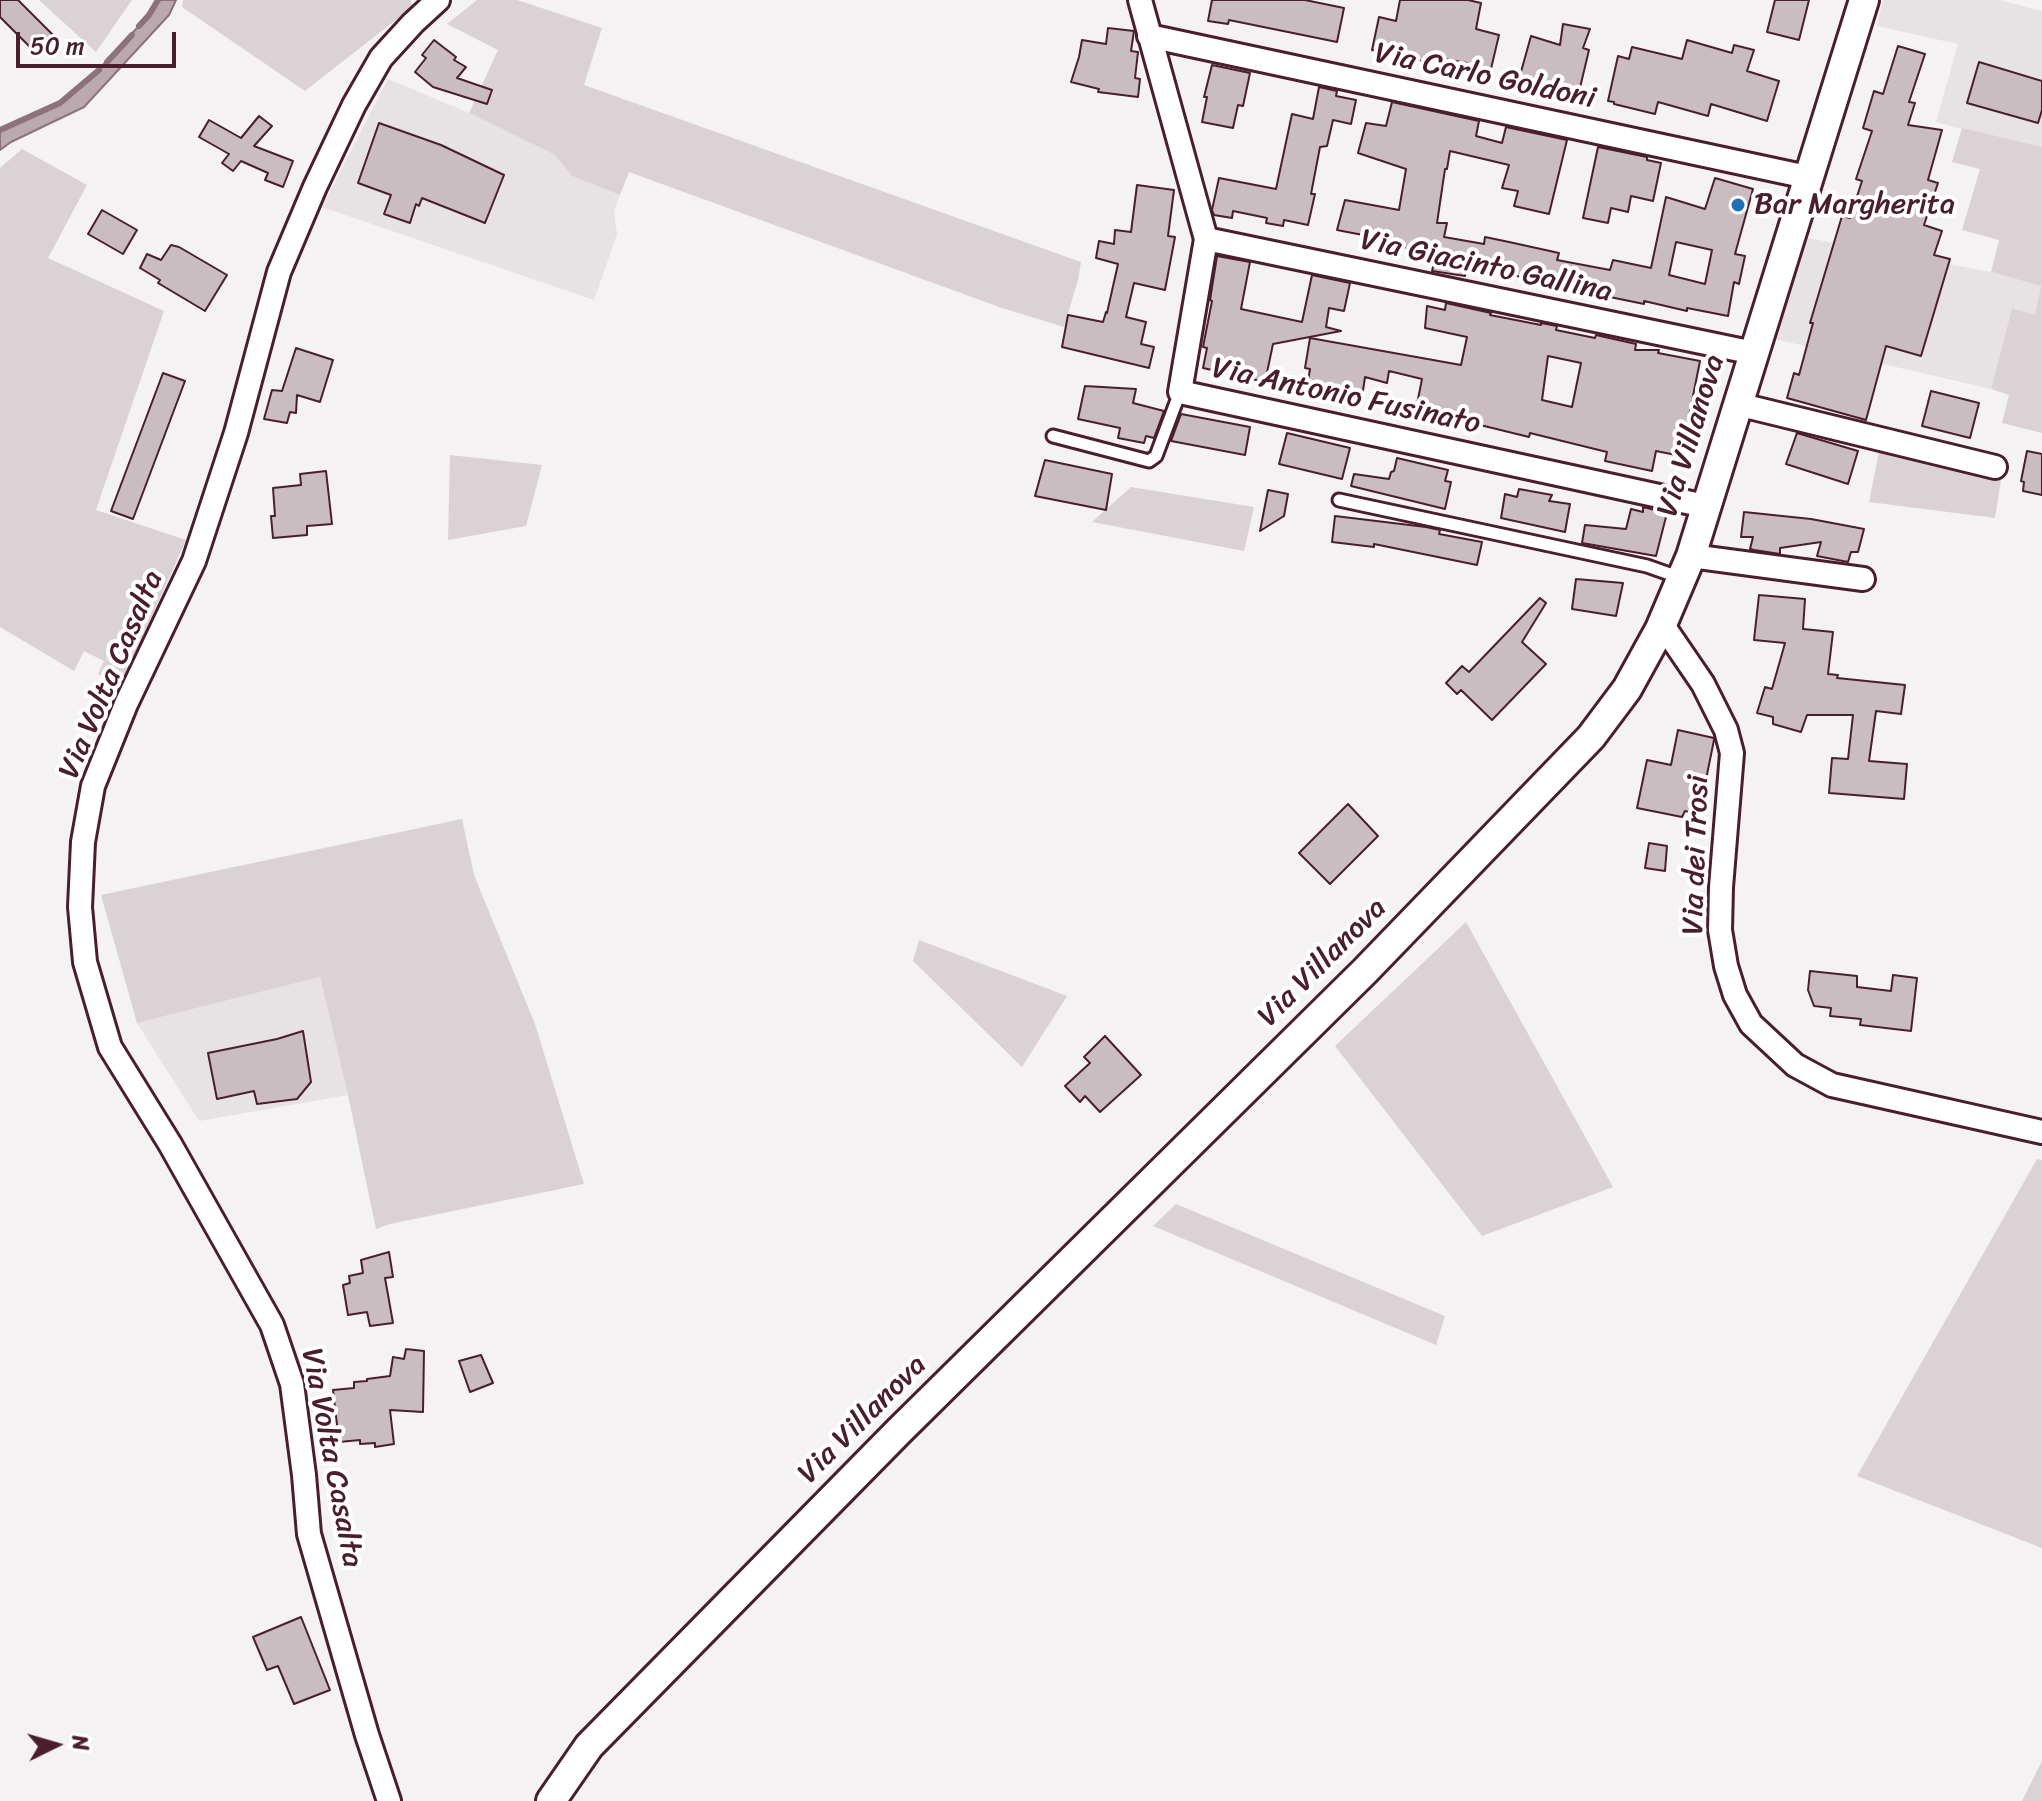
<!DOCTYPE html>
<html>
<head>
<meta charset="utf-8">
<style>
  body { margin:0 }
  #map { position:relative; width:2042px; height:1801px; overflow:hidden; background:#f4f2f2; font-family:Sriracha,sans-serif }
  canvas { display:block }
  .north { position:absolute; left:16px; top:1705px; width:80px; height:80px; -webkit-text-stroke:6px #fff; paint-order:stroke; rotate:85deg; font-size:22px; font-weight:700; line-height:32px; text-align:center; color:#4a1f2b }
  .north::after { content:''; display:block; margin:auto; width:28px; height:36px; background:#4a1f2b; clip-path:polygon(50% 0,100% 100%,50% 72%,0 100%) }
  .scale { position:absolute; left:16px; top:32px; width:160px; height:36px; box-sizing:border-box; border:4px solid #4a1f2b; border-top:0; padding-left:10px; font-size:24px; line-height:28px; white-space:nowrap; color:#4a1f2b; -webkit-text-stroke:6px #fff; paint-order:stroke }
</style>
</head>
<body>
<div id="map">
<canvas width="2042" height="1801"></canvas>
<div class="north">N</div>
<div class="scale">50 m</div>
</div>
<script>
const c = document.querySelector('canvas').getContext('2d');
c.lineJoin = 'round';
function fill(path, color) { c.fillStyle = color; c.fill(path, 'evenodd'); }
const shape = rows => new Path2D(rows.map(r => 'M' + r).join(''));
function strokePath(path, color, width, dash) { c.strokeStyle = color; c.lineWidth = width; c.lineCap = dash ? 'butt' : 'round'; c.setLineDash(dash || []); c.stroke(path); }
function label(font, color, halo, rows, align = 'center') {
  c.font = font + ' Sriracha,sans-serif'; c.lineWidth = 8; c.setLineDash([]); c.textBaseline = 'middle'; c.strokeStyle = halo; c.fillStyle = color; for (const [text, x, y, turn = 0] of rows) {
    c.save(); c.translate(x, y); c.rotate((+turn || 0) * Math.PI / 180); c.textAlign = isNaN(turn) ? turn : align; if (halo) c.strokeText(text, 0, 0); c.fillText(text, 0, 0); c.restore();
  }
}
fill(shape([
  [1883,0,1999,0,2042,11,2042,160,1952,162,1962,129,1936,122,1958,44,1877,26],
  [388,79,469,113,555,155,572,176,620,195,614,211,617,234,594,300,322,207],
  [1808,238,1991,272,2041,286,2035,315,2012,308,1991,389,1775,339],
  [320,977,348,1095,199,1121,137,1023]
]), '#e7e2e3');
fill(shape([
  [39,0,132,0,96,52],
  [183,0,411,0,411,8,305,91,182,7],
  [477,0,517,0,602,28,584,85,1081,262,1078,280,1064,327,1002,308,629,172,620,195,572,176,555,155,469,113,498,50,447,24],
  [1962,128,2042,147,2042,433,2002,423,2009,395,1991,389,2012,308,2035,315,2041,286,1991,272,1999,240,1962,230,1980,169,1952,162],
  [22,149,87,185,48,258,164,311,96,510,186,540,121,686,98,674,104,661,84,651,74,671,0,627,0,168],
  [1879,452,2001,480,1995,518,1869,502],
  [450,455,542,465,526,526,448,540],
  [1131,487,1254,507,1244,551,1092,522],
  [462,819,474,875,535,1024,584,1184,390,1224,376,1229,348,1095,320,977,137,1023,101,895],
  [1466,922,1613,1187,1482,1236,1335,1046],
  [919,940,1067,996,1022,1067,913,961],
  [2037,1159,2042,1160,2042,1548,1857,1476],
  [1176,1204,1445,1316,1436,1345,1153,1226],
  [2042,1761,2042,1801,2022,1801]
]), '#dbd2d5');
const water = shape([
  [158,0,176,0,169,15,84,107,11,142,0,150,0,130,60,103,89,80,149,15,158,0]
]);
fill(water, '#baa9ae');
strokePath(water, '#8d727a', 2);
strokePath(shape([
  [139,26,149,15,158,0],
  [107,62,132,35],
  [0,130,60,103,99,70]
]), '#8d727a', 6);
const building = shape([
  [0,0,18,0,54,36,36,53,0,17,0,0],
  [1212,0,1305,0,1344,8,1337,42,1229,20,1228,24,1208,21,1212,0],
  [1400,0,1468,0,1481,3,1476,29,1499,35,1490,73,1484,71,1483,75,1465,71,1467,63,1433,57,1432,63,1372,50,1379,17,1396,21,1400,0],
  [1775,0,1809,0,1799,40,1767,32,1775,0],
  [1563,24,1590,29,1583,48,1589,50,1578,96,1555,93,1524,85,1525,81,1519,79,1531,36,1560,45,1563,24],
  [1108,28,1134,31,1131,51,1138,52,1135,78,1140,79,1138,97,1098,92,1099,89,1071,82,1079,57,1082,40,1106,44,1108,28],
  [434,40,456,57,454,60,466,67,457,78,492,90,487,104,433,87,415,72,426,58,422,55,434,40],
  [1687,40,1732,53,1734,45,1754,50,1747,71,1779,81,1767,121,1711,104,1708,116,1658,102,1655,114,1614,104,1614,102,1608,101,1618,56,1629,59,1632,47,1682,59,1687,40],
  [1898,46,1925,54,1909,102,1915,103,1908,125,1942,130,1928,180,1938,183,1924,225,1942,231,1934,255,1950,259,1921,356,1886,346,1866,420,1787,398,1794,373,1799,375,1813,323,1810,323,1842,216,1850,218,1862,181,1856,179,1872,131,1863,128,1874,91,1883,94,1898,46],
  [1979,62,2042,81,2042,110,2038,123,1967,103,1979,62],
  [1212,65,1250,73,1243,106,1238,105,1233,128,1202,122,1207,97,1204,97,1212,65],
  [1319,87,1337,91,1336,96,1356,100,1351,124,1333,120,1327,146,1320,147,1311,194,1315,194,1308,225,1284,220,1283,226,1266,223,1267,218,1233,211,1232,218,1214,215,1212,210,1219,178,1276,189,1292,114,1313,119,1319,87],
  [1392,102,1479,121,1476,136,1502,143,1506,127,1567,140,1549,214,1514,206,1518,191,1502,188,1509,165,1450,151,1447,169,1445,169,1437,223,1447,223,1444,237,1484,244,1485,237,1509,242,1559,253,1557,260,1610,270,1613,260,1651,268,1666,197,1705,209,1715,178,1753,189,1735,254,1745,256,1739,284,1734,282,1728,316,1687,308,1687,311,1644,301,1644,304,1561,287,1562,285,1467,266,1465,276,1432,271,1435,259,1415,256,1417,251,1394,244,1394,241,1337,230,1345,200,1399,210,1406,169,1358,153,1366,123,1386,126,1392,102],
  [1676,242,1712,250,1705,284,1669,275,1676,242],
  [259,116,272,126,254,146,293,161,283,187,265,180,268,173,241,161,233,171,222,163,229,154,199,137,209,120,241,138,259,116],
  [379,123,441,145,504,175,485,223,422,198,419,206,416,204,410,223,384,214,391,195,358,183,379,123],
  [1598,147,1647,157,1647,160,1661,163,1653,201,1631,196,1628,212,1611,208,1608,223,1583,218,1598,147],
  [1137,185,1174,190,1168,236,1175,237,1165,290,1134,283,1126,317,1146,322,1141,344,1154,347,1149,368,1062,347,1068,315,1103,322,1106,312,1107,313,1118,264,1096,258,1099,241,1114,244,1115,230,1131,232,1137,185],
  [102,210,137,230,123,254,88,234,102,210],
  [171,245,179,247,227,275,205,311,158,283,160,280,140,268,147,254,161,260,171,245],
  [1217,256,1250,262,1241,309,1302,322,1312,275,1350,283,1344,311,1329,308,1326,327,1341,331,1273,344,1265,382,1203,368,1207,348,1203,347,1212,301,1210,300,1217,256],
  [1446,303,1491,313,1490,315,1541,325,1541,323,1557,326,1556,330,1595,338,1596,335,1636,344,1635,350,1659,350,1658,353,1700,361,1681,456,1656,451,1652,471,1605,461,1607,452,1530,433,1529,437,1476,424,1477,422,1416,409,1422,379,1389,371,1387,383,1365,377,1362,397,1328,390,1329,385,1308,381,1310,369,1305,368,1310,338,1461,365,1467,337,1425,328,1427,306,1445,310,1446,303],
  [1548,356,1581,363,1572,407,1542,400,1548,356],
  [296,348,333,360,320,402,297,395,296,413,290,412,287,423,264,419,272,390,282,391,296,348],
  [163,373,185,381,133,519,111,511,163,373],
  [1085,386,1136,389,1133,403,1164,411,1154,438,1146,436,1144,443,1118,438,1120,428,1078,419,1085,386],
  [1931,391,1979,403,1970,438,1922,426,1931,391],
  [1181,414,1250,427,1245,455,1171,441,1181,414],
  [1287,433,1350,448,1342,479,1279,464,1287,433],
  [1797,433,1858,451,1848,484,1786,464,1797,433],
  [2027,451,2042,454,2042,495,2023,491,2024,482,2021,481,2027,451],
  [1397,458,1448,470,1445,481,1451,482,1445,509,1351,486,1354,474,1389,479,1391,472,1394,471,1397,458],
  [1045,460,1112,474,1106,510,1035,496,1045,460],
  [326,471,332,524,307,526,307,535,273,538,271,516,275,516,273,488,301,485,300,474,326,471],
  [1519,489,1552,495,1549,501,1570,504,1565,532,1501,518,1505,494,1517,497,1519,489],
  [1268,490,1288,494,1284,516,1260,531,1268,490],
  [1643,507,1667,513,1656,556,1582,543,1585,525,1626,529,1631,509,1643,512,1643,507],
  [1744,512,1811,519,1864,529,1858,552,1851,552,1848,562,1817,556,1821,542,1780,548,1780,554,1754,550,1750,549,1753,537,1741,537,1744,512],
  [1335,516,1426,527,1440,530,1439,534,1482,542,1477,565,1374,544,1374,547,1332,542,1335,516],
  [1576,579,1623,583,1616,616,1572,609,1576,579],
  [1759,595,1805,599,1803,629,1833,632,1828,674,1838,675,1837,678,1905,685,1901,714,1876,711,1869,761,1907,764,1904,799,1829,793,1832,758,1848,759,1853,715,1807,715,1801,732,1773,724,1773,717,1757,713,1765,687,1772,689,1785,643,1754,640,1759,595],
  [1540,598,1546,603,1522,642,1546,664,1492,720,1461,690,1457,694,1446,683,1462,666,1469,672,1540,598],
  [1678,730,1714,738,1714,740,1699,814,1685,811,1682,817,1637,808,1647,760,1671,765,1678,730],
  [1348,804,1378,836,1330,884,1299,853,1348,804],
  [1649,843,1667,846,1665,871,1645,868,1649,843],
  [1810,971,1857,976,1857,987,1891,991,1893,975,1917,978,1911,1031,1860,1025,1861,1019,1830,1016,1831,1008,1814,1006,1808,990,1810,971],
  [303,1031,311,1082,297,1099,257,1104,254,1091,217,1099,208,1053,277,1039,303,1031],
  [1105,1036,1141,1075,1100,1112,1085,1096,1080,1102,1065,1086,1090,1063,1084,1057,1105,1036],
  [389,1252,393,1277,385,1278,393,1323,370,1326,367,1312,348,1315,343,1285,350,1283,349,1276,363,1273,361,1260,389,1252],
  [406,1349,424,1351,423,1412,390,1410,394,1444,375,1447,375,1443,360,1444,360,1440,339,1442,333,1390,354,1388,354,1382,367,1381,367,1379,390,1376,393,1357,404,1359,406,1349],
  [481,1355,493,1383,470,1392,459,1361,481,1355],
  [301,1617,330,1690,294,1704,278,1666,267,1670,253,1637,301,1617]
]);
fill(building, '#cabdc1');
strokePath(building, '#4a1f2b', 2);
const service = shape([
  [1053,436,1149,461,1156,456,1180,392],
  [1339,500,1647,566,1681,578]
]);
const minor = shape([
  [1140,0,1206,239,1180,392,1705,506],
  [1149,36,1807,177],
  [1206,239,1754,353],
  [1737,404,1995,467],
  [1691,556,1863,579],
  [1662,624,1703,684,1726,730,1732,753,1721,887,1720,930,1726,966,1735,995,1751,1024,1795,1065,1832,1085,2042,1132],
  [389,1801,367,1735,309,1534,304,1475,292,1384,272,1325,170,1144,110,1047,85,962,80,907,83,842,93,786,126,704,194,561,236,433,279,272,315,187,354,105,381,58,413,23,438,0]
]);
const tertiary = shape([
  [551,1801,589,1746,899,1431,1365,971,1591,737,1627,689,1660,629,1691,556,1864,0]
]);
strokePath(service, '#4a1f2b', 17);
strokePath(minor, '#4a1f2b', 28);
strokePath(tertiary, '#4a1f2b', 34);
strokePath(service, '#fff', 11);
strokePath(minor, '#fff', 22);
strokePath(tertiary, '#fff', 28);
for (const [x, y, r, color] of [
  [1738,205,8,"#1f6fb2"]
]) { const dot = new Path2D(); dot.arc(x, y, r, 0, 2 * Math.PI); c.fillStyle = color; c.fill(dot); strokePath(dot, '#fff', 3); }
label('30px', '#4a1f2b', '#fff', [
  ["Via Carlo Goldoni",1485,77,12],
  ["Via Giacinto Gallina",1486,267,12],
  ["Via Antonio Fusinato",1346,397,12],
  ["Via Villanova",1692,436,-73],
  ["Via Volta Casalta",112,675,-67],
  ["Via dei Trosi",1697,855,-88],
  ["Via Villanova",1323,963,-45],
  ["Via Villanova",863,1420,-45],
  ["Via Volta Casalta",331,1458,79]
]);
label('30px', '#4a1f2b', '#fff', [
  ["Bar Margherita",1754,205]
], 'left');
</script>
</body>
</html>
